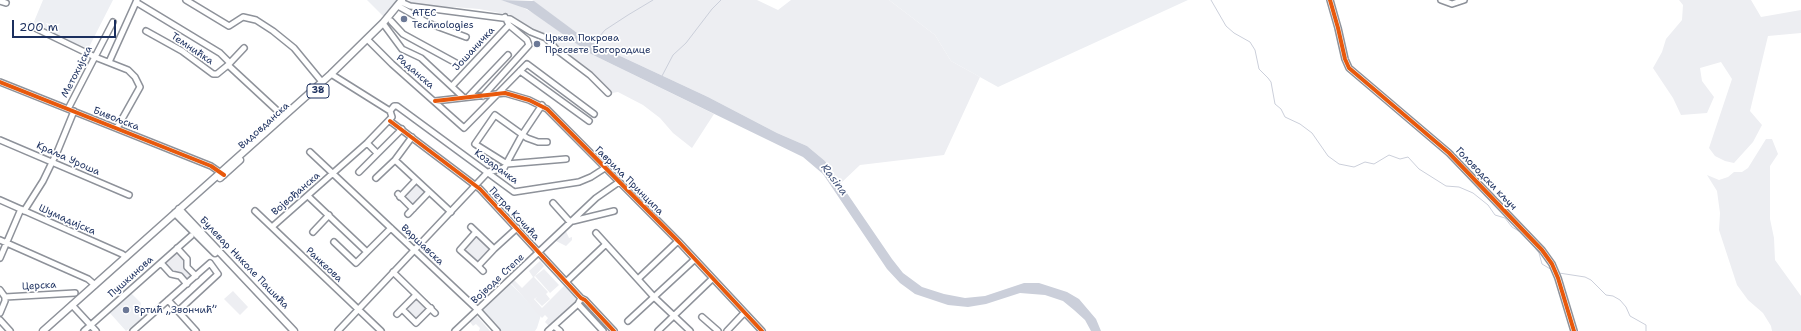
<!DOCTYPE html>
<html>
<head>
<meta charset="utf-8">
<style>
  body { margin:0 }
  #map { position:relative; width:1801px; height:331px; overflow:hidden; background:#fff; font-family:"Shantell Sans",sans-serif }
  canvas { display:block }
  .scale { position:absolute; left:12px; top:20px; width:104px; height:18px; box-sizing:border-box; border:2px solid #1b2f5e; border-top:0; padding-left:5px; font-size:12px; line-height:14px; white-space:nowrap; color:#1b2f5e; -webkit-text-stroke:3px #fff; paint-order:stroke }
</style>
</head>
<body>
<div id="map">
<canvas width="1801" height="331"></canvas>
<div class="scale">200 m</div>
</div>
<script>
const c = document.querySelector('canvas').getContext('2d');
c.lineJoin = 'round';
function fill(path, color) { c.fillStyle = color; c.fill(path, 'evenodd'); }
const shape = rows => new Path2D(rows.map(r => 'M' + r).join(''));
function strokePath(path, color, width, dash) { c.strokeStyle = color; c.lineWidth = width; c.lineCap = dash ? 'butt' : 'round'; c.setLineDash(dash || []); c.stroke(path); }
function label(font, color, halo, rows, align = 'center') {
  c.font = font + ' "Shantell Sans",sans-serif'; c.lineWidth = 3.5; c.setLineDash([]); c.textBaseline = 'middle'; c.strokeStyle = halo; c.fillStyle = color; for (const [text, x, y, turn = 0] of rows) {
    c.save(); c.translate(x, y); c.rotate((+turn || 0) * Math.PI / 180); c.textAlign = isNaN(turn) ? turn : align; if (halo) c.strokeText(text, 0, 0); c.fillText(text, 0, 0); c.restore();
  }
}
fill(shape([
  [43,0,113,0,87,51,33,24],
  [367,0,399,0,385,18],
  [889,0,1188,0,998,87,951,61,935,35],
  [510,283,541,315,537,328,535,331,500,331,481,310],
  [131,293,141,303,140,309,146,316,126,331,109,312]
]), '#edeff3');
fill(shape([
  [410,0,501,0,518,5,535,14,591,54,714,114,692,148,673,133,660,118,643,105,618,92,612,93,597,77,558,49,548,37,540,32,531,29,510,15,479,9,454,7,439,7,409,3],
  [532,0,757,0,778,10,791,0,889,0,935,35,951,61,980,77,944,155,860,165,841,183,825,161,807,146,777,133,708,97,588,41],
  [1679,0,1751,0,1761,17,1801,10,1801,33,1768,36,1750,111,1762,125,1753,142,1734,163,1725,161,1715,156,1709,148,1732,79,1721,62,1700,68,1702,81,1714,97,1707,113,1681,115,1673,98,1653,68,1662,52,1666,39,1682,20,1683,5],
  [1766,139,1772,139,1778,154,1770,166,1770,219,1774,238,1775,260,1801,296,1801,331,1772,331,1771,326,1763,313,1748,300,1737,285,1719,230,1720,213,1717,191,1707,175,1719,180,1728,177,1734,172,1742,172,1748,168],
  [416,182,427,192,413,207,403,196],
  [565,229,569,238,572,237,572,240,566,246,556,241,557,237],
  [474,236,477,236,490,248,491,250,479,262,463,250],
  [177,248,187,259,188,267,196,276,187,284,180,276,171,274,161,263],
  [540,261,544,266,534,277,548,292,546,294,550,299,542,306,535,299,537,297,534,299,542,308,564,286,576,297,575,303,550,327,545,322,548,318,545,315,542,318,511,283,514,280,522,288,533,277,529,271],
  [544,269,559,285,550,293,535,276],
  [233,291,248,307,240,315,224,299],
  [416,298,427,309,417,320,405,308],
  [476,315,490,331,479,331,480,328,476,324,473,326,470,322]
]), '#edeef2');
fill(shape([
  [501,0,534,1,588,41,708,97,777,133,807,146,825,161,892,259,903,273,922,287,944,294,965,298,985,296,1024,283,1039,283,1067,292,1079,299,1096,319,1101,331,1091,331,1085,320,1074,310,1063,301,1045,295,1020,293,986,304,968,307,948,305,915,294,900,283,887,269,823,174,803,157,591,54,527,9]
]), '#cbcfda');
strokePath(shape([
  [1211,0,1226,26,1234,33,1250,42,1255,50,1259,69,1268,78,1271,82,1275,104,1281,109,1285,117,1300,124,1312,133,1328,156,1339,164,1354,167,1365,162,1374,164,1389,155,1400,159,1408,157,1419,169,1446,186,1459,187,1473,193,1488,205,1495,215,1505,218,1512,227,1522,233],
  [593,44,605,30,628,15,653,0],
  [662,76,673,55,686,43,712,9,721,0],
  [1528,239,1539,253,1542,264,1552,270],
  [1559,273,1585,277,1591,280,1606,295,1613,296,1620,300,1626,307,1630,316,1646,325,1646,331]
]), '#cbcfda', 1);
const minor = shape([
  [186,0,229,26,243,17,256,20,273,31,294,48,322,82],
  [1330,0,1338,28,1345,59,1349,68,1449,153,1542,250,1552,264,1558,278,1574,331],
  [1441,0,1452,4,1464,0],
  [0,1,6,3],
  [136,2,220,53,230,63],
  [401,2,410,6,510,19,531,32,546,38,557,50,590,75,608,93],
  [398,6,428,23,466,37],
  [391,21,403,34,456,63],
  [31,26,95,57,128,70,135,77,140,87,117,128],
  [385,26,402,49,421,58,463,97],
  [146,31,182,51,213,74,217,74,228,65,244,48],
  [367,39,392,64,464,128,527,64,594,114],
  [109,62,137,0],
  [228,65,283,116],
  [520,71,589,121],
  [0,82,211,166,224,175],
  [452,86,509,25],
  [469,96,508,55],
  [483,96,529,45,527,40,509,25,505,17],
  [435,101,505,93,529,100,547,109,678,241,762,331],
  [68,109,113,22],
  [390,111,394,106,397,106,514,192,579,182,591,177,605,168],
  [390,121,480,189,581,298,585,300,614,331],
  [0,140,129,195],
  [547,142,538,142,527,138,495,115,475,144,507,164,566,159],
  [367,143,377,153],
  [310,152,478,310,497,331],
  [395,160,451,212],
  [359,172,402,129],
  [376,178,395,160,412,137],
  [398,194,413,209],
  [308,196,367,252],
  [400,197,416,180],
  [0,200,122,254,126,257],
  [553,203,570,222],
  [24,211,43,181,58,150,74,111],
  [255,211,381,331],
  [408,214,429,192],
  [573,221,614,211],
  [272,227,367,143,392,117,390,111,331,74],
  [471,227,494,249,517,228],
  [313,232,329,215],
  [476,232,460,250,478,266,494,249],
  [596,233,654,297,690,331],
  [0,240,88,279,95,285],
  [334,242,356,263,391,228],
  [177,248,187,259,187,267,196,276],
  [0,258,21,209],
  [161,263,171,274,180,276,187,284],
  [478,266,483,271],
  [393,272,435,313],
  [638,279,678,241],
  [567,281,606,244],
  [0,290,5,297,5,301,0,313],
  [416,295,402,309,416,323,431,308],
  [5,297,75,293],
  [168,300,196,331],
  [578,304,603,331],
  [72,305,96,331],
  [397,314,402,309],
  [702,317,718,331],
  [0,320,10,331],
  [628,321,694,260],
  [554,326,560,331],
  [84,331,191,236],
  [133,331,210,263,218,274,178,311],
  [338,331,488,172,504,168,522,135,542,105],
  [455,331,596,198,619,182],
  [548,331,578,304,581,298],
  [658,331,712,279],
  [727,331,744,313]
]);
const major = shape([
  [220,178,240,160],
  [179,209,294,331],
  [175,213,215,253],
  [43,331,331,74,383,23,402,0]
]);
strokePath(minor, '#8e929a', 8);
strokePath(major, '#8e929a', 9);
strokePath(minor, '#fff', 5);
strokePath(major, '#fff', 6);
strokePath(shape([
  [1330,0,1338,28,1345,59,1349,68,1449,153,1542,250,1552,264,1558,278,1574,331],
  [0,82,211,166,224,175],
  [435,101,505,93,529,100,547,109,678,241,762,331],
  [390,121,480,189,581,298,585,300,614,331]
]), '#e8590c', 4);
for (const [x, y, r, color] of [
  [404,19,4,"#6b7896"],
  [537,44,4,"#6b7896"],
  [126,310,4,"#6b7896"]
]) { const dot = new Path2D(); dot.arc(x, y, r, 0, 2 * Math.PI); c.fillStyle = color; c.fill(dot); strokePath(dot, '#fff', 1.5); }
for (const [x, y, w] of [
  [318,91,22]
]) { const box = new Path2D(); box.roundRect(x - w / 2, y - 7, w, 14, 3); c.fillStyle = '#fff'; c.fill(box); strokePath(box, '#1b2f5e', 1); }
label('bold 9px', '#1b2f5e', null, [
  ["38",318,91]
]);
label('10px', '#1b2f5e', '#fff', [
  ["ATEC",412,13],
  ["Technologies",412,25],
  ["Црква Покрова",545,38],
  ["Пресвете Богородице",545,50],
  ["Вртић „Звончић”",134,310]
], 'left');
label('10px', '#1b2f5e', '#fff', [
  ["Темнићка",192,49,34],
  ["Јошаничка",474,49,-47],
  ["Метохијска",77,72,-63],
  ["Раданска",415,72,41],
  ["Бивољска",116,119,21],
  ["Видовданска",264,126,-42],
  ["Краља Уроша",68,159,24],
  ["Козарачка",496,167,36],
  ["Головодски кључ",1486,179,46],
  ["Гаврила Принципа",629,181,45],
  ["Војвођанска",296,194,-41],
  ["Петра Кочића",514,214,47],
  ["Шумадијска",67,220,24],
  ["Варшавска",422,245,43],
  ["Булевар Николе Пашића",244,263,46],
  ["Ранкеова",324,265,43],
  ["Пушкинова",131,277,-42],
  ["Војводе Степе",498,279,-43],
  ["Церска",39,286,-3]
]);
label('italic 11px', '#49597e', '#fff', [
  ["Rasina",834,180,53]
]);
</script>
</body>
</html>
